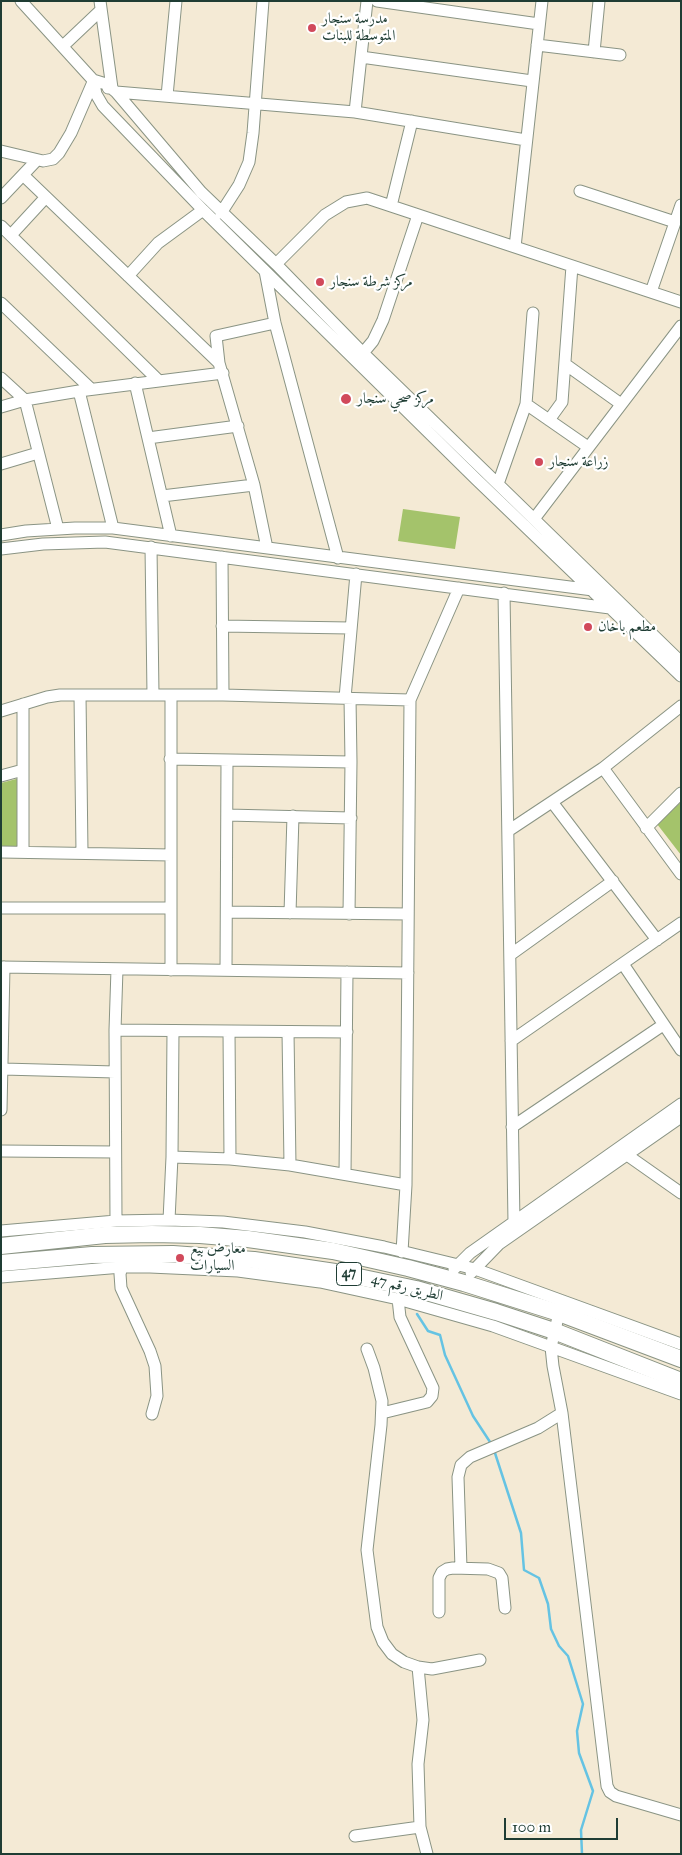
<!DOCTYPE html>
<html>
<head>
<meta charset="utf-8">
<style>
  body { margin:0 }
  #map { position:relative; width:682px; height:1855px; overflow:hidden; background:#f4ead5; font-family:"IM FELL Great Primer",serif }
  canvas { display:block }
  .frame { position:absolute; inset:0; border:2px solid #1f3d34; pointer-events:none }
  .scale { position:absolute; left:504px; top:1818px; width:114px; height:22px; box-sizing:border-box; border:2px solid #1f3d34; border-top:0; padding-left:6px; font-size:15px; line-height:18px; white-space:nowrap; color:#1f3d34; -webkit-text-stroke:4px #fff; paint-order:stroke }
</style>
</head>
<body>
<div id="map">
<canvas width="682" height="1855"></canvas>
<div class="frame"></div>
<div class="scale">100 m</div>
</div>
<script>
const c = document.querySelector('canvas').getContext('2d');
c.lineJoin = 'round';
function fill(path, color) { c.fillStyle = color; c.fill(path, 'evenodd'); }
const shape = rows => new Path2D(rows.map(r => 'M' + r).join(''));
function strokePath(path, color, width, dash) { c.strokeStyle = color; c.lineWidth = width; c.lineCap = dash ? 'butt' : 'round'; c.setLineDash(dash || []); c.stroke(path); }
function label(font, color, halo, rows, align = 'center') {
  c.font = font + ' "IM FELL Great Primer",Amiri,serif'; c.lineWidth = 4.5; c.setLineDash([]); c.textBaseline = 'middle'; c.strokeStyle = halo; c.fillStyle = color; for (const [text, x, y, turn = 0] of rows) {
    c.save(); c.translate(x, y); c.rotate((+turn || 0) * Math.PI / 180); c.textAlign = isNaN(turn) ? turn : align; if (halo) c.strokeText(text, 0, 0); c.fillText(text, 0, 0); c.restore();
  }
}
fill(shape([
  [403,509,460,517,455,549,398,541],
  [20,778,19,847,1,847,1,783],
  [681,802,681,855,657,824]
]), '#a4c36b');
strokePath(shape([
  [417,1314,428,1331,440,1335,445,1355,473,1416,492,1445],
  [494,1450,521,1533,524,1570,539,1578,548,1604,551,1629,559,1646,568,1656,583,1704,577,1731,579,1753,593,1791,581,1830,582,1854]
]), '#65c3e3', 2.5);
const minor = shape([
  [21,1,93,80,106,84,116,92,201,192,276,264,363,353,681,662],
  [100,1,112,88,108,88],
  [377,1,539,24],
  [537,45,620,55],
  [63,46,101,10],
  [594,52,599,1],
  [361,57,532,81],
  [93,80,96,94,103,106,203,210,476,479,681,676],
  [116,92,355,112,526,140],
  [167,96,176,1],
  [355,112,367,1],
  [1,151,43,161,53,159,59,153,71,133,93,82],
  [23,175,219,363],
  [580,191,675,222],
  [1,198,37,160],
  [391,206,412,121],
  [221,213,239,185,249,162,253,133,263,1],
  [1,226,159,381],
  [11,235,46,197],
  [515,247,542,1],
  [276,264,325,215,346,202,367,198,681,302],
  [265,271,275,323,338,558],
  [128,276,158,243,203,210],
  [651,292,681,205],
  [1,303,91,389],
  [363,353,373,341,383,320,418,215],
  [565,364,621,404],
  [1,378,25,400,58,529],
  [135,383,171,536],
  [79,391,113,528],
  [526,404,588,447],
  [1,407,25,400,79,391,223,373],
  [549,420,562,402,572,266],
  [148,438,238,426],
  [1,464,38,453],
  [498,484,526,404,533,313],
  [162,496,254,485],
  [534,519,681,326],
  [1,535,26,531,75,528,113,528,593,590],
  [151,547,153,695],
  [267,548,254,485,219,363,216,336,275,323],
  [1,549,43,544,105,542,610,608],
  [222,557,223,695],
  [504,593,514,1222],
  [222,626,350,628],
  [80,695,82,852],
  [171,695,171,970],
  [345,698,356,574],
  [1,711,47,697,60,695,223,695,410,700],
  [170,759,351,762],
  [603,768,681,874],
  [1,776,23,770],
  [552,802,657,940],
  [227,815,351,818],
  [646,828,681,793],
  [508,831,603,768,681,706],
  [1,852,171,855],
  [23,852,23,704],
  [1,908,171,908],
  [227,912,408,914],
  [290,913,293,816],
  [349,914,351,762,350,698],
  [510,955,613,881],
  [623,964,681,1050],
  [1,967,408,973],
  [226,970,227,760],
  [115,1030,347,1032],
  [229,1031,230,1159],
  [288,1032,290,1165],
  [511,1041,681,923],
  [3,1069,115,1072],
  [1,1110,4,967],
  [512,1127,663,1025],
  [1,1151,115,1152],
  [627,1155,681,1193],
  [172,1157,230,1159,290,1165,406,1185],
  [345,1174,347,972],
  [169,1220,172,1157,173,1031],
  [116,1221,115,1030,117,969],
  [1,1231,116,1221,169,1220,223,1222,305,1232,384,1247,475,1269,681,1344],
  [402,1252,406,1185,410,700,459,588],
  [122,1267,120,1274,121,1288,150,1351,155,1366,157,1396,152,1414],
  [454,1269,470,1253,681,1104],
  [471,1273,499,1244,681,1117],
  [1,1277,122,1267,150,1267,238,1271,320,1282,398,1299,493,1326,681,1394],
  [559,1313,551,1347,553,1366,562,1413,607,1786,610,1792,616,1796,681,1815],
  [367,1349,374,1368,382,1401,381,1425,367,1550,377,1627,383,1642,392,1654,404,1662,418,1667,432,1669,480,1660],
  [382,1413,427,1402,432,1396,433,1388,400,1317,398,1299],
  [461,1568,458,1477,461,1465,470,1457,538,1428,562,1413],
  [439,1612,439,1578,442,1572,447,1569,453,1568,488,1569,499,1573,502,1578,505,1608],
  [418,1667,423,1720,418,1764,420,1827,427,1854],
  [355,1836,420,1827]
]);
const highway = shape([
  [1,1246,105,1235,152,1234,200,1235,248,1239,333,1251,408,1268,464,1283,559,1313,681,1359],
  [1,1263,92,1255,173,1254,254,1260,335,1272,416,1289,496,1312,554,1331,681,1381]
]);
strokePath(minor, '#8a9484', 13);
strokePath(highway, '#8a9484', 18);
strokePath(minor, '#fff', 11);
strokePath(highway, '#fff', 16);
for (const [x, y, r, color] of [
  [312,28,5,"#d1495b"],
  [320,282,5,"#d1495b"],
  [346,399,6,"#d1495b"],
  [539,462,5,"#d1495b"],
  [588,627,5,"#d1495b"],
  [180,1258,5,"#d1495b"]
]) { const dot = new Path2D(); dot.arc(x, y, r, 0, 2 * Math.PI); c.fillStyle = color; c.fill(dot); strokePath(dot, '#fff', 2); }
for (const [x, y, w] of [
  [349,1274,25]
]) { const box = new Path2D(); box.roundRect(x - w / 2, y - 11.5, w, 23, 4); c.fillStyle = '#fff'; c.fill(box); strokePath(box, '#1f3d34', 1); }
label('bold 14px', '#1f3d34', null, [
  ["47",349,1274]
]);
label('15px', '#1f3d34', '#fff', [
  ["مدرسة سنجار",322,19],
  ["المتوسطة للبنات",322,36],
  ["مركز شرطة سنجار",330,282],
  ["مركز صحي سنجار",357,399],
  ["زراعة سنجار",549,462],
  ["مطعم باخان",598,627],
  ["معارض بيع",190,1249],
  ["السيارات",190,1266]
], 'left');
label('15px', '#1f3d34', '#fff', [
  ["الطريق رقم 47",407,1288,14]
]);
</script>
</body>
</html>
